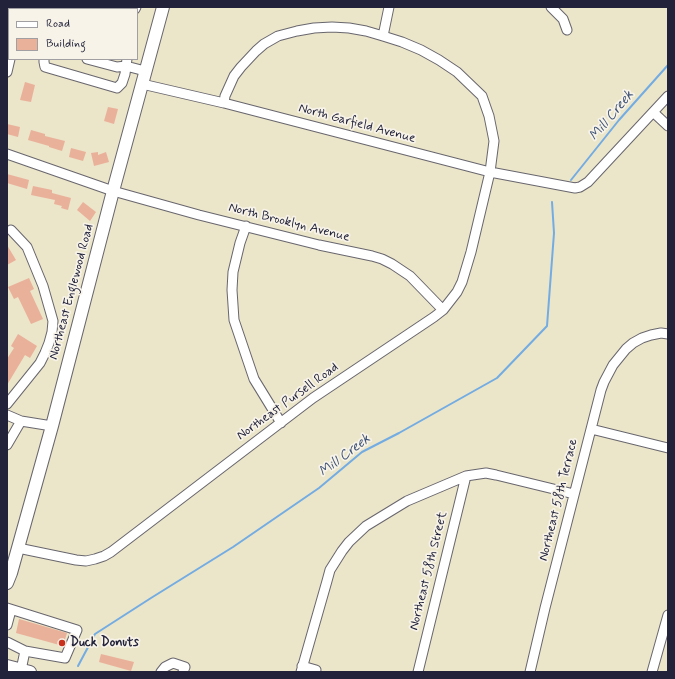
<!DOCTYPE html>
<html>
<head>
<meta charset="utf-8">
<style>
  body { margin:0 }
  #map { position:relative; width:675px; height:679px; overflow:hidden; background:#ebe5c9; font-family:Mynerve,sans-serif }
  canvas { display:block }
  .frame { position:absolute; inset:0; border:8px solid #22223b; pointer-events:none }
  .legend { position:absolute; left:8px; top:8px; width:130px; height:52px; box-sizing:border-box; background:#f7f3e8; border:1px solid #a29fa3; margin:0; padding:5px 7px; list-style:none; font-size:12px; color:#22223b }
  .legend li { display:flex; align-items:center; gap:8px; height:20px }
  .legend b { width:20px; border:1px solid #a29fa3 }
</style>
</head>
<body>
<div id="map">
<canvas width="675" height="679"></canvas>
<div class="frame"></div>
<ul class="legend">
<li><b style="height:5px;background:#fff"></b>Road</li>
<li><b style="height:11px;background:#eab19a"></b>Building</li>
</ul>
</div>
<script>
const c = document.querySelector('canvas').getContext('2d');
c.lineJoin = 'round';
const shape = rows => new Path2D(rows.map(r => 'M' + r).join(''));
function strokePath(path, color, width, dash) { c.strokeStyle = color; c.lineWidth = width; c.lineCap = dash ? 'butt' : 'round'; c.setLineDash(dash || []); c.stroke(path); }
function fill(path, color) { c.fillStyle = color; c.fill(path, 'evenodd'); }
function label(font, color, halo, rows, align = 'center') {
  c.font = font + ' Mynerve,sans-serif'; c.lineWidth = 3.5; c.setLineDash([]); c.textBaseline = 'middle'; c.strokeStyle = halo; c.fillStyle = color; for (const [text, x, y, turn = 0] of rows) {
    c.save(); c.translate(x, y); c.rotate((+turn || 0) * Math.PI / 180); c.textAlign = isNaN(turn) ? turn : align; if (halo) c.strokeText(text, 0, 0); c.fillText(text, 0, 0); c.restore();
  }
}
strokePath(shape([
  [571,180,619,120,668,65],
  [78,666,95,634,151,598,233,547,319,488,362,452,399,433,497,378,547,326,554,233,552,202]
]), '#73ace3', 2);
fill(shape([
  [25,82,35,85,31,102,20,100],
  [108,107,118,109,114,124,104,121],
  [7,124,20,127,18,137,7,134],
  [31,130,45,134,45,136,65,141,62,151,49,147,49,146,28,140],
  [71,148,86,152,83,161,69,157],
  [98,152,98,155,106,152,109,162,94,166,91,153],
  [7,174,29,180,27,189,7,183],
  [33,186,52,190,52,193,71,198,68,210,61,208,62,206,54,204,55,200,31,195],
  [83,202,96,212,90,221,77,210],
  [7,245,16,260,7,265],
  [29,278,34,289,30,291,43,319,31,324,18,297,14,299,8,287],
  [18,334,37,346,30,358,25,355,7,385,7,359,14,348,11,346],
  [19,619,67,633,63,646,16,633],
  [101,654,134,662,131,671,99,662]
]), '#eab19a');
const minor = shape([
  [87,7,87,9],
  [551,7,563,19,567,30],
  [24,8,29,9],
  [65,9,65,7],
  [135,9,136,7],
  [383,36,389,7],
  [44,59,44,62,45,67,117,88,122,83,125,74,127,59],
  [87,59,117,67,126,66,145,71],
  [7,72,10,59],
  [142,84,224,103,490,172,575,188,580,187,588,182,668,96],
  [653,112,668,126],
  [7,154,113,191,199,215,319,245,372,256,382,259,392,264,410,276,443,310],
  [246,226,240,243,233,272,232,290,234,320,254,379,281,423],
  [7,404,40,363,45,353,49,343,52,332,53,321,43,286,27,247,11,230],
  [7,415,21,421,52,426],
  [591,429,668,448],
  [7,445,21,421],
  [18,548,76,560,86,561,95,559,104,556,111,552,313,398,434,317,443,310,457,292,462,282,471,252,490,172,494,141,489,116,482,96,457,72,439,60,421,50,402,42,383,36,366,31,349,28,332,27,314,28,297,31,278,36,264,44,256,51,241,67,234,76,225,96,224,103],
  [7,608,77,630,65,658,25,651,7,642],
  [7,625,11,610],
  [302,666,316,670],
  [21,670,25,651],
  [161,672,165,667,173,663,185,667,183,672],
  [301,672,327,581,330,570,342,551,349,542,366,526,407,501,466,476,486,473,496,475,574,494],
  [418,672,466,476],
  [530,672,545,608,591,429,601,390,604,382,613,365,626,349,633,343,642,338,651,335,661,333,668,334],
  [652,672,668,615]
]);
const major = shape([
  [7,583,11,573,52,426,113,191,163,7],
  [7,666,30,672]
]);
strokePath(minor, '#68666d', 11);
strokePath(major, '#68666d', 14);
strokePath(minor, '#fff', 9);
strokePath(major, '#fff', 12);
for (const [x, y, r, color] of [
  [62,643,4,"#c8321e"]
]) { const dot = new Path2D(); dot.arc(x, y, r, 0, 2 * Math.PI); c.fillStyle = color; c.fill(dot); strokePath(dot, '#f7f3e8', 1.5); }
label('13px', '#22223b', '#f7f3e8', [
  ["North Garfield Avenue",357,124,15],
  ["North Brooklyn Avenue",289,223,14],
  ["Northeast Englewood Road",72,292,-75],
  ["Northeast Pursell Road",288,402,-36],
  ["Northeast 58th Terrace",559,500,-76],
  ["Northeast 58th Street",429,571,-76]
]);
label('bold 13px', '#22223b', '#f7f3e8', [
  ["Duck Donuts",70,643]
], 'left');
label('italic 14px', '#3e5276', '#f7f3e8', [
  ["Mill Creek",612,116,-50],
  ["Mill Creek",345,456,-37]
]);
</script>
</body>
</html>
